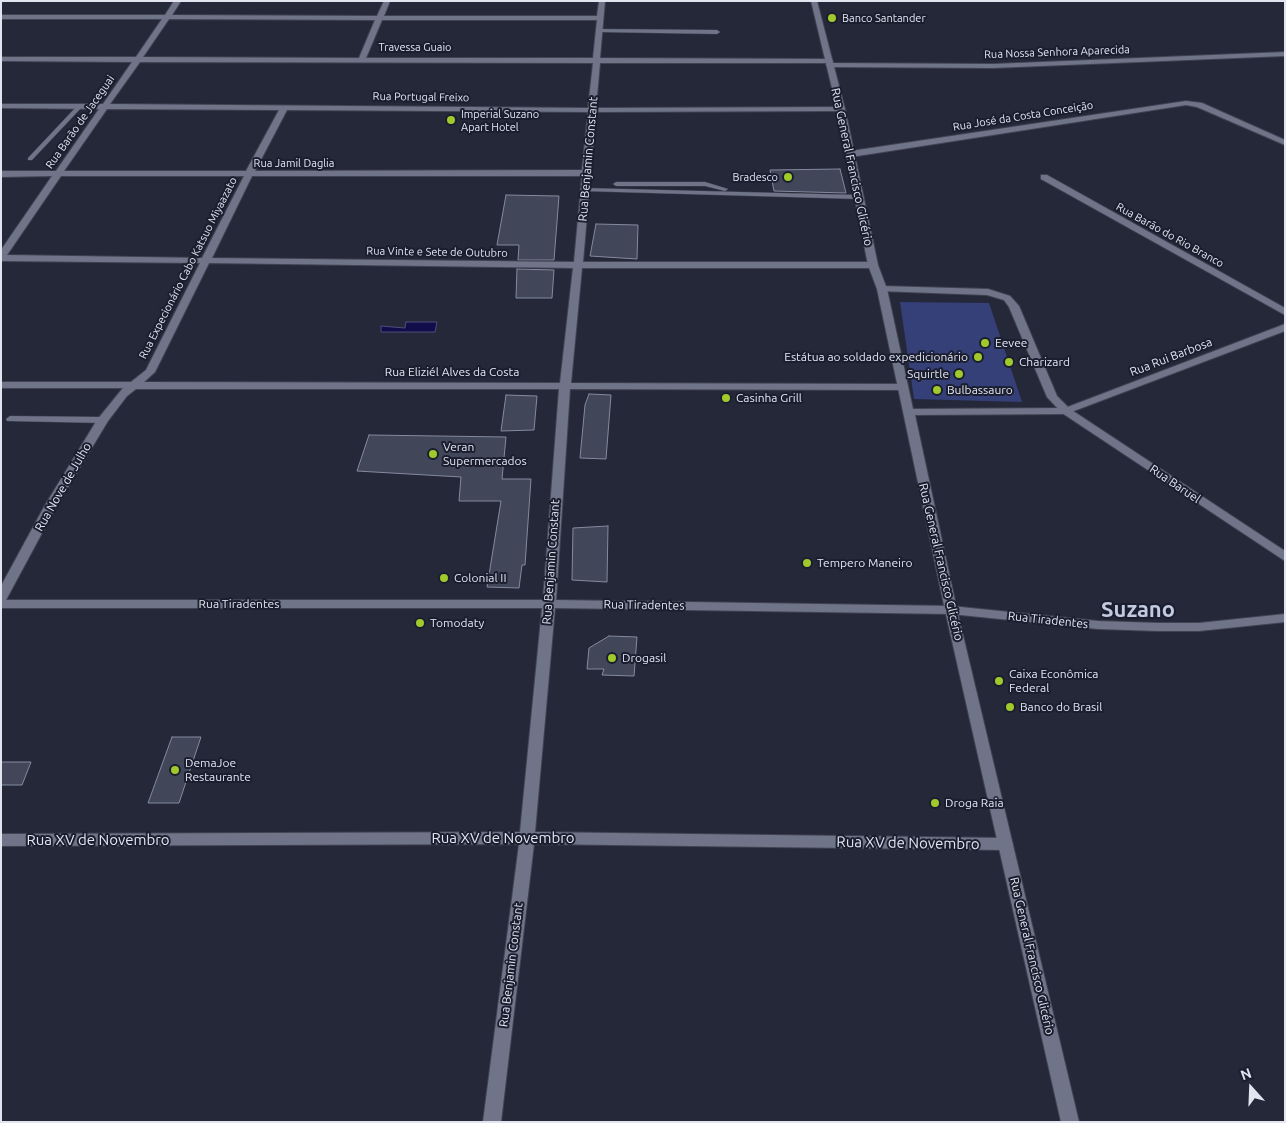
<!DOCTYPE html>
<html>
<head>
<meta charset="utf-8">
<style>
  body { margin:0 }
  #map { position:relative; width:1286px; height:1123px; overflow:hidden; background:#242839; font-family:Ubuntu,sans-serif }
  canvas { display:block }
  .frame { position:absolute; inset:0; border:2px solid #e2e5f0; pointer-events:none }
  .north { position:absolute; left:1226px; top:1063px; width:50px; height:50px; -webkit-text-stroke:4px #1a1e2f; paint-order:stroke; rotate:340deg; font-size:14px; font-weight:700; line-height:20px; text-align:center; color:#e2e5f0 }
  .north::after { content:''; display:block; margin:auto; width:18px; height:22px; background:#e2e5f0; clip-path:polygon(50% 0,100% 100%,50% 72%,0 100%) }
</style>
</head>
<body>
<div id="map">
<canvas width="1286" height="1123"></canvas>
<div class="frame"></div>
<div class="north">N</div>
</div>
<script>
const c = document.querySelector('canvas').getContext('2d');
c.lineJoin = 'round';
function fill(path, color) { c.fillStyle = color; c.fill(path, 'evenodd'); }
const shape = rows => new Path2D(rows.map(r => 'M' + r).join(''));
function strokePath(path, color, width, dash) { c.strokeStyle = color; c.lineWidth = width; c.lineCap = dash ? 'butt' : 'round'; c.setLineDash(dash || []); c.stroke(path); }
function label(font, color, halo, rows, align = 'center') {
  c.font = font + ' Ubuntu,sans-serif'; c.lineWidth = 4; c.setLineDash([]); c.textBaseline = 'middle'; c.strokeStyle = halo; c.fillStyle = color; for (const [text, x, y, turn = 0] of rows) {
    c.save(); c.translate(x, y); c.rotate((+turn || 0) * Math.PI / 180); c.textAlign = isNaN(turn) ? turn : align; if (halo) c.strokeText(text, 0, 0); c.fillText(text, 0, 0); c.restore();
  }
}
fill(shape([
  [900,302,989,303,1022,402,914,399]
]), '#353f78');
const water = shape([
  [406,322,437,322,435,332,381,332,381,326,405,328,406,322]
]);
fill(water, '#0f0e4b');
strokePath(water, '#4e4e7c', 1);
const building = shape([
  [840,169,846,193,774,191,770,170,840,169],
  [506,195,559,196,554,260,518,260,519,245,497,245,506,195],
  [596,224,638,225,637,259,590,256,596,224],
  [517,269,554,270,552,298,516,298,517,269],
  [589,394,611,395,606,459,580,458,585,405,589,394],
  [506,395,537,396,534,430,501,431,506,395],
  [369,435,506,437,502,479,531,479,525,565,522,565,519,588,487,587,501,501,459,501,461,477,357,471,369,435],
  [608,526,607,582,572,580,573,528,608,526],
  [609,636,637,637,634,676,602,675,604,669,587,669,589,648,609,636],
  [172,737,201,737,179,803,148,803,172,737],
  [1,762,31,762,22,785,1,785,1,762]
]);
fill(building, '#414658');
strokePath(building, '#858a9f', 1);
const service = shape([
  [599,29,717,30,720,32,717,34,597,32,596,31,599,29],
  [77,106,82,107,32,160,28,160,28,158,77,106],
  [705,182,728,189,725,191,705,186,616,186,613,184,616,182,705,182],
  [584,188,858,195,862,197,858,199,582,191,582,189,584,188],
  [10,416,103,417,107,420,103,423,7,421,6,419,10,416]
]);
const minor = shape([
  [174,1,181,1,172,15,377,16,384,1,390,1,384,16,597,16,599,1,605,1,600,58,829,59,833,61,831,63,993,64,1285,52,1285,56,993,68,830,67,826,65,828,63,600,63,596,108,841,107,845,109,841,111,596,112,583,262,873,262,878,265,873,268,582,268,571,383,902,384,907,387,902,390,570,389,556,600,951,606,1098,621,1158,623,1199,623,1285,614,1285,622,1199,631,1158,631,1098,629,951,614,555,608,535,832,1005,838,1010,840,1013,844,1010,848,1005,850,534,844,501,1122,483,1122,519,844,1,846,1,834,520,832,542,608,1,608,1,586,44,507,97,420,123,388,1,388,1,382,131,382,146,370,200,263,1,261,1,250,52,176,1,177,1,171,56,171,99,109,1,108,1,104,103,104,132,62,1,61,1,57,136,57,162,19,1,19,1,15,165,15,174,1],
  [169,19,375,20,359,58,143,57,169,19],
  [382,20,597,20,593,58,366,58,382,20],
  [140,62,593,63,588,108,110,104,140,62],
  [107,109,279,110,246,171,64,171,107,109],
  [287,110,588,112,582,170,255,171,287,110],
  [61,176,244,176,202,258,7,255,61,176],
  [252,176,582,176,574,262,212,258,252,176],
  [209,263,573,268,560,383,144,382,155,372,209,263],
  [136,389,559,389,543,600,6,600,56,507,108,421,127,396,136,389],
  [1186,101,1202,103,1285,140,1285,145,1197,107,1186,105,851,157,847,154,851,151,1186,101],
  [1041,175,1047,175,1285,308,1285,315,1041,179,1041,175],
  [882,286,988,289,1010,296,1019,306,1057,396,1070,409,1285,551,1285,561,1062,413,1047,397,1009,307,1004,300,987,295,879,291,879,287,882,286]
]);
const secondary = shape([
  [811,1,817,1,845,109,878,265,887,289,913,409,1065,408,1285,324,1285,331,1066,414,915,415,957,610,1079,1122,1061,1122,945,610,877,289,868,265,837,109,811,1]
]);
strokePath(service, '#404352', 1);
strokePath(minor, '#404352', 2);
strokePath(secondary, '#404352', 2);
fill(service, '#6f7488');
fill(minor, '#6f7488');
fill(secondary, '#6f7488');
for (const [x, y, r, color] of [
  [832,18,5,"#a0c92b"],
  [451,120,5,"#a0c92b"],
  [788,177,5,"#a0c92b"],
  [985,343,5,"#a0c92b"],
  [978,357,5,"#a0c92b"],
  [1009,362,5,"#a0c92b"],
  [959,374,5,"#a0c92b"],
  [937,390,5,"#a0c92b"],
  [726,398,5,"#a0c92b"],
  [433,454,5,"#a0c92b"],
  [807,563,5,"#a0c92b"],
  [444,578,5,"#a0c92b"],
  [420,623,5,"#a0c92b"],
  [612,658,5,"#a0c92b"],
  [999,681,5,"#a0c92b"],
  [1010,707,5,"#a0c92b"],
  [175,770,5,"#a0c92b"],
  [935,803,5,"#a0c92b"]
]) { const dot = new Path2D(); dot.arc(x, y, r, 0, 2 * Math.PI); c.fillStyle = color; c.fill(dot); strokePath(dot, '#1a1e2f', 2); }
label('11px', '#e2e5f0', '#1a1e2f', [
  ["Banco Santander",842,18],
  ["Imperial Suzano",461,114],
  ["Apart Hotel",461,127],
  ["Bradesco",778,177,"right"]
], 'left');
label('11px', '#e2e5f0', '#1a1e2f', [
  ["Travessa Guaio",415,47],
  ["Rua Nossa Senhora Aparecida",1057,52,-2],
  ["Rua Portugal Freixo",421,97,1],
  ["Rua José da Costa Conceição",1023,116,-9],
  ["Rua Barão de Jaceguai",80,122,-55],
  ["Rua Jamil Daglia",294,163],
  ["Rua Barão do Rio Branco",1170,235,29],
  ["Rua Vinte e Sete de Outubro",437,252,1],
  ["Rua Expecionário Cabo Katsuo Miyaazato",188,268,-63]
]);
label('12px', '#e2e5f0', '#1a1e2f', [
  ["Rua Benjamin Constant",588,159,-85],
  ["Rua General Francisco Glicério",852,167,78],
  ["Rua Rui Barbosa",1171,357,-21],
  ["Rua Eliziél Alves da Costa",452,372],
  ["Rua Baruel",1175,484,34],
  ["Rua Nove de Julho",63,487,-60],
  ["Rua Benjamin Constant",551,562,-86],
  ["Rua General Francisco Glicério",941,562,77],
  ["Rua Tiradentes",239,604],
  ["Rua Tiradentes",644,605,1],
  ["Rua Tiradentes",1048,620,6],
  ["Rua General Francisco Glicério",1032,956,77],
  ["Rua Benjamin Constant",511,965,-83]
]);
label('12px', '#e2e5f0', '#1a1e2f', [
  ["Eevee",995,343],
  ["Estátua ao soldado expedicionário",968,357,"right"],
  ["Charizard",1019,362],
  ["Squirtle",949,374,"right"],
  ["Bulbassauro",947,390],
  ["Casinha Grill",736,398],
  ["Veran",443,447],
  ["Supermercados",443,461],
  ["Tempero Maneiro",817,563],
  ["Colonial II",454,578],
  ["Tomodaty",430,623],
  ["Drogasil",622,658],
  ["Caixa Econômica",1009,674],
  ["Federal",1009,688],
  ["Banco do Brasil",1020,707],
  ["DemaJoe",185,763],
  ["Restaurante",185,777],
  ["Droga Raia",945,803]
], 'left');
label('15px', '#e2e5f0', '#1a1e2f', [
  ["Rua XV de Novembro",503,838],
  ["Rua XV de Novembro",98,840],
  ["Rua XV de Novembro",908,843,1]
]);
label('bold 22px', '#c3c9df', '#1a1e2f', [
  ["Suzano",1138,610]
]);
</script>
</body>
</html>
